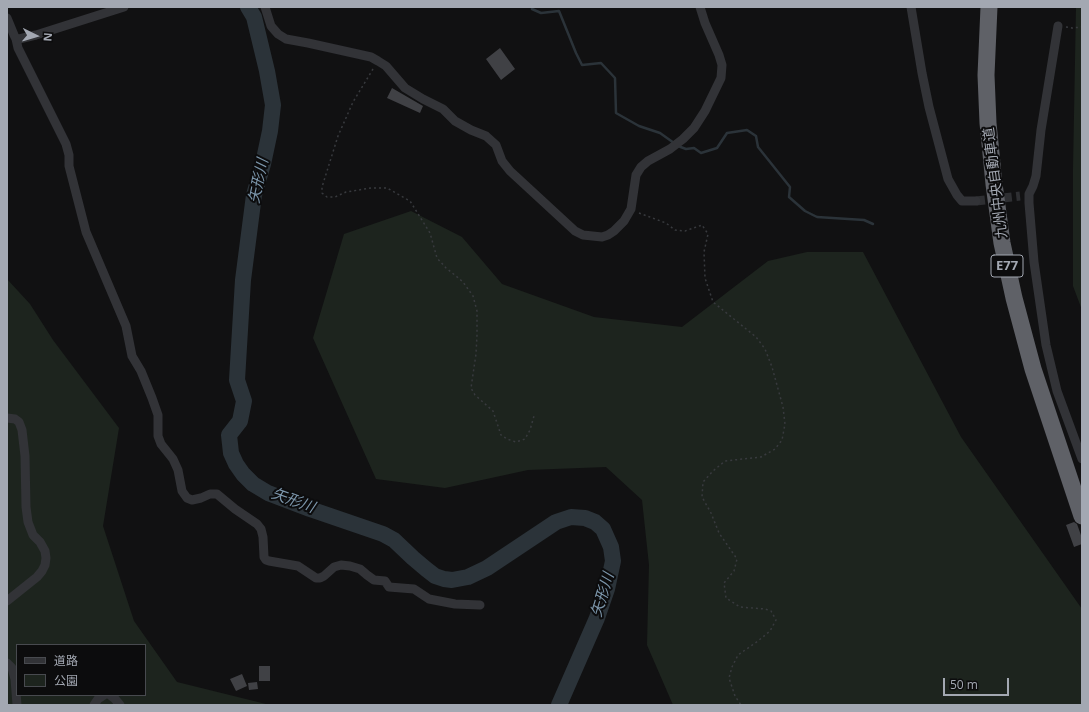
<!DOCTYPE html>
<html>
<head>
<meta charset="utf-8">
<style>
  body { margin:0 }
  #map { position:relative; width:1089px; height:712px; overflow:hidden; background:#111112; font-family:"Open Sans","Noto Sans JP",sans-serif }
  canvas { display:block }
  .frame { position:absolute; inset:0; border:8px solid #a3a8b2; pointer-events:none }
  .legend { position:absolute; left:16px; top:644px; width:130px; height:52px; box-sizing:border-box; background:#0c0c0d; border:1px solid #484a4f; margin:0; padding:5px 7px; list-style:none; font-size:12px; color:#a3a8b2 }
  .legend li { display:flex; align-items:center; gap:8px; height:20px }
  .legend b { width:20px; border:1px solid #484a4f }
  .north { position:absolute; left:16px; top:16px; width:40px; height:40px; -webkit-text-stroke:3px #0c0c0d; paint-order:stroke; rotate:95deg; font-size:11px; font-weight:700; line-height:16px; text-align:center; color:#a3a8b2 }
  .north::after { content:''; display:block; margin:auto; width:14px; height:18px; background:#a3a8b2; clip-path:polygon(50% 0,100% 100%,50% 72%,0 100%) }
  .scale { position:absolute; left:943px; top:678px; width:66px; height:18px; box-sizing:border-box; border:2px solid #a3a8b2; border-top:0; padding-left:5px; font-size:12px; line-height:14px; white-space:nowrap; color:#a3a8b2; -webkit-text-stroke:3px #0c0c0d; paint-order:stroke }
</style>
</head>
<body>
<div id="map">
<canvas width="1089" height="712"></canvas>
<div class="frame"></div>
<ul class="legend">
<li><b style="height:5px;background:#323337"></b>道路</li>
<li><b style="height:11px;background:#1d241e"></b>公園</li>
</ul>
<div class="north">N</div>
<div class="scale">50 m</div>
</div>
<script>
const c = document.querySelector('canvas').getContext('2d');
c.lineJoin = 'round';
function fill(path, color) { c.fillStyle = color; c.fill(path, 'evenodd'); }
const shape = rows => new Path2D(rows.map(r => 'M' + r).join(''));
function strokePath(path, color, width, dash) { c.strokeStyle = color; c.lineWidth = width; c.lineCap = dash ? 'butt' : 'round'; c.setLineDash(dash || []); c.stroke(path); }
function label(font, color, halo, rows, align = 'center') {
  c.font = font + ' "Open Sans","Noto Sans JP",sans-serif'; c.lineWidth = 4; c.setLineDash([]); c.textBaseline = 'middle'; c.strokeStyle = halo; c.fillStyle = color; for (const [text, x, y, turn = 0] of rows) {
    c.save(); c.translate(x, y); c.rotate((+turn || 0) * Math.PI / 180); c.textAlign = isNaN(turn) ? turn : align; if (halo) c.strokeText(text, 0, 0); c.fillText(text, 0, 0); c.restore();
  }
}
fill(shape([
  [1076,7,1082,7,1082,310,1073,286,1073,169],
  [411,211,462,237,502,284,594,317,682,327,768,261,807,252,863,252,961,437,1082,609,1082,705,673,705,647,645,649,565,642,500,606,467,528,470,445,488,376,479,313,338,344,234],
  [7,279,30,304,53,340,119,428,103,526,134,621,177,682,270,705,7,705],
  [17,645,145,645,145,695,17,695]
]), '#1d241e');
strokePath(shape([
  [532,7,532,9,541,13,559,11,576,53,582,65,601,63,615,78,616,113,639,126,660,133,674,143],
  [678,146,686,149,694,148,701,153,717,148,727,133,747,130,756,136,758,147,790,187,789,197,805,211,817,217,864,220,873,224]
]), '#2b3339', 2.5);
strokePath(shape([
  [248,7,254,17,267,71,273,105,270,131,263,164,254,195,243,280,237,380,244,401,240,421,229,435,231,453,236,464,243,474,253,484,268,493,310,509,383,534,394,540,413,558,426,569,435,576,444,579,452,580,468,577,487,568,556,522,571,517,585,518,595,522,603,529,611,547,613,561,607,589,597,618,559,705]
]), '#2b3339', 16);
fill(shape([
  [500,48,515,69,501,80,486,59],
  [392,88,423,106,420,113,387,98],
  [1074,522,1077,524,1082,538,1082,544,1074,547,1066,525],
  [259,666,270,666,270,681,259,681],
  [242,674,247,686,236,691,230,679],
  [257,682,258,689,249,690,248,683]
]), '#404145');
strokePath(shape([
  [976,201,1020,196]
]), '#2e2f32', 9, [9, 4.5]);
strokePath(shape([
  [1066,27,1072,28,1082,27],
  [373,69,353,102,338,136,322,187,322,193,327,197,335,197,346,192,371,188,387,188,410,201,430,233,437,258,446,268,456,276,463,282,473,296,477,311,477,335,476,354,471,388,475,395,493,411,501,435,507,439,516,442,525,439,530,430,534,416],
  [639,213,666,223,675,230,685,231,702,225,708,234,704,252,705,278,713,302,756,337,765,349,772,367,783,407,785,424,782,440,775,449,761,457,725,461,713,471,703,482,702,497,711,513,719,533,737,559,734,571,724,583,726,598,740,607,765,609,771,611,776,620,770,631,758,641,738,655,732,667,729,678,735,696,741,705]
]), '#383a3e', 1.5, [2, 3]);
strokePath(shape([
  [265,7,271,26,278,34,286,39,308,43,371,57,378,61,386,66,405,88,423,99,443,109,455,121,471,130,486,136,496,145,502,161,510,171,575,231,583,235,602,237,608,235,614,231,624,221,631,209,636,175,641,167,648,161,670,149,683,139,694,128,705,111,721,78,722,65,719,55,705,23,700,7],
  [911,7,922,73,929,107,948,179,957,195,962,201,976,201],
  [7,18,14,35,16,39,19,39,36,35,124,7],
  [1058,26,1041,130,1036,176,1033,186,1029,194,1029,203,1034,262,1046,345,1057,391,1082,459],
  [16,39,18,48,66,144,69,155,69,166,86,232,126,326,132,356,141,371,152,398,158,415,158,436,161,444,173,459,178,470,182,491,187,498,192,500,201,498,210,494,217,494,235,509,257,524,261,529,263,537,264,557,266,560,269,561,298,566,316,578,320,578,324,576,334,567,341,565,350,566,360,569,367,575,374,580,385,581,389,587,414,589,429,599,455,604,480,605],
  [7,418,15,419,19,422,22,430,25,456,26,507,28,522,33,535,40,542,45,551,46,558,45,565,42,571,37,577,7,601],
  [7,663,12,668,15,679,17,705],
  [110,695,115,699,120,705],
  [94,705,98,699,104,695]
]), '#323337', 9);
strokePath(shape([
  [989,7,986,75,988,123,994,184,1002,243,1014,298,1033,369,1082,516]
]), '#5f6167', 17);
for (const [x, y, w] of [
  [1007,266,32]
]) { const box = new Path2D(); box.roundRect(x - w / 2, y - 11, w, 22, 3); c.fillStyle = '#0c0c0d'; c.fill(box); strokePath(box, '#a3a8b2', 1); }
label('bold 13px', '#a3a8b2', null, [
  ["E77",1007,266]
]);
label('14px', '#a3a8b2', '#0c0c0d', [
  ["九州中央自動車道",996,183,-97]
]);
label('italic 15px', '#7c96ab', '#0c0c0d', [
  ["矢形川",259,181,-78],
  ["矢形川",293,501,20],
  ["矢形川",603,595,-73]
]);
</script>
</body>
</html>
